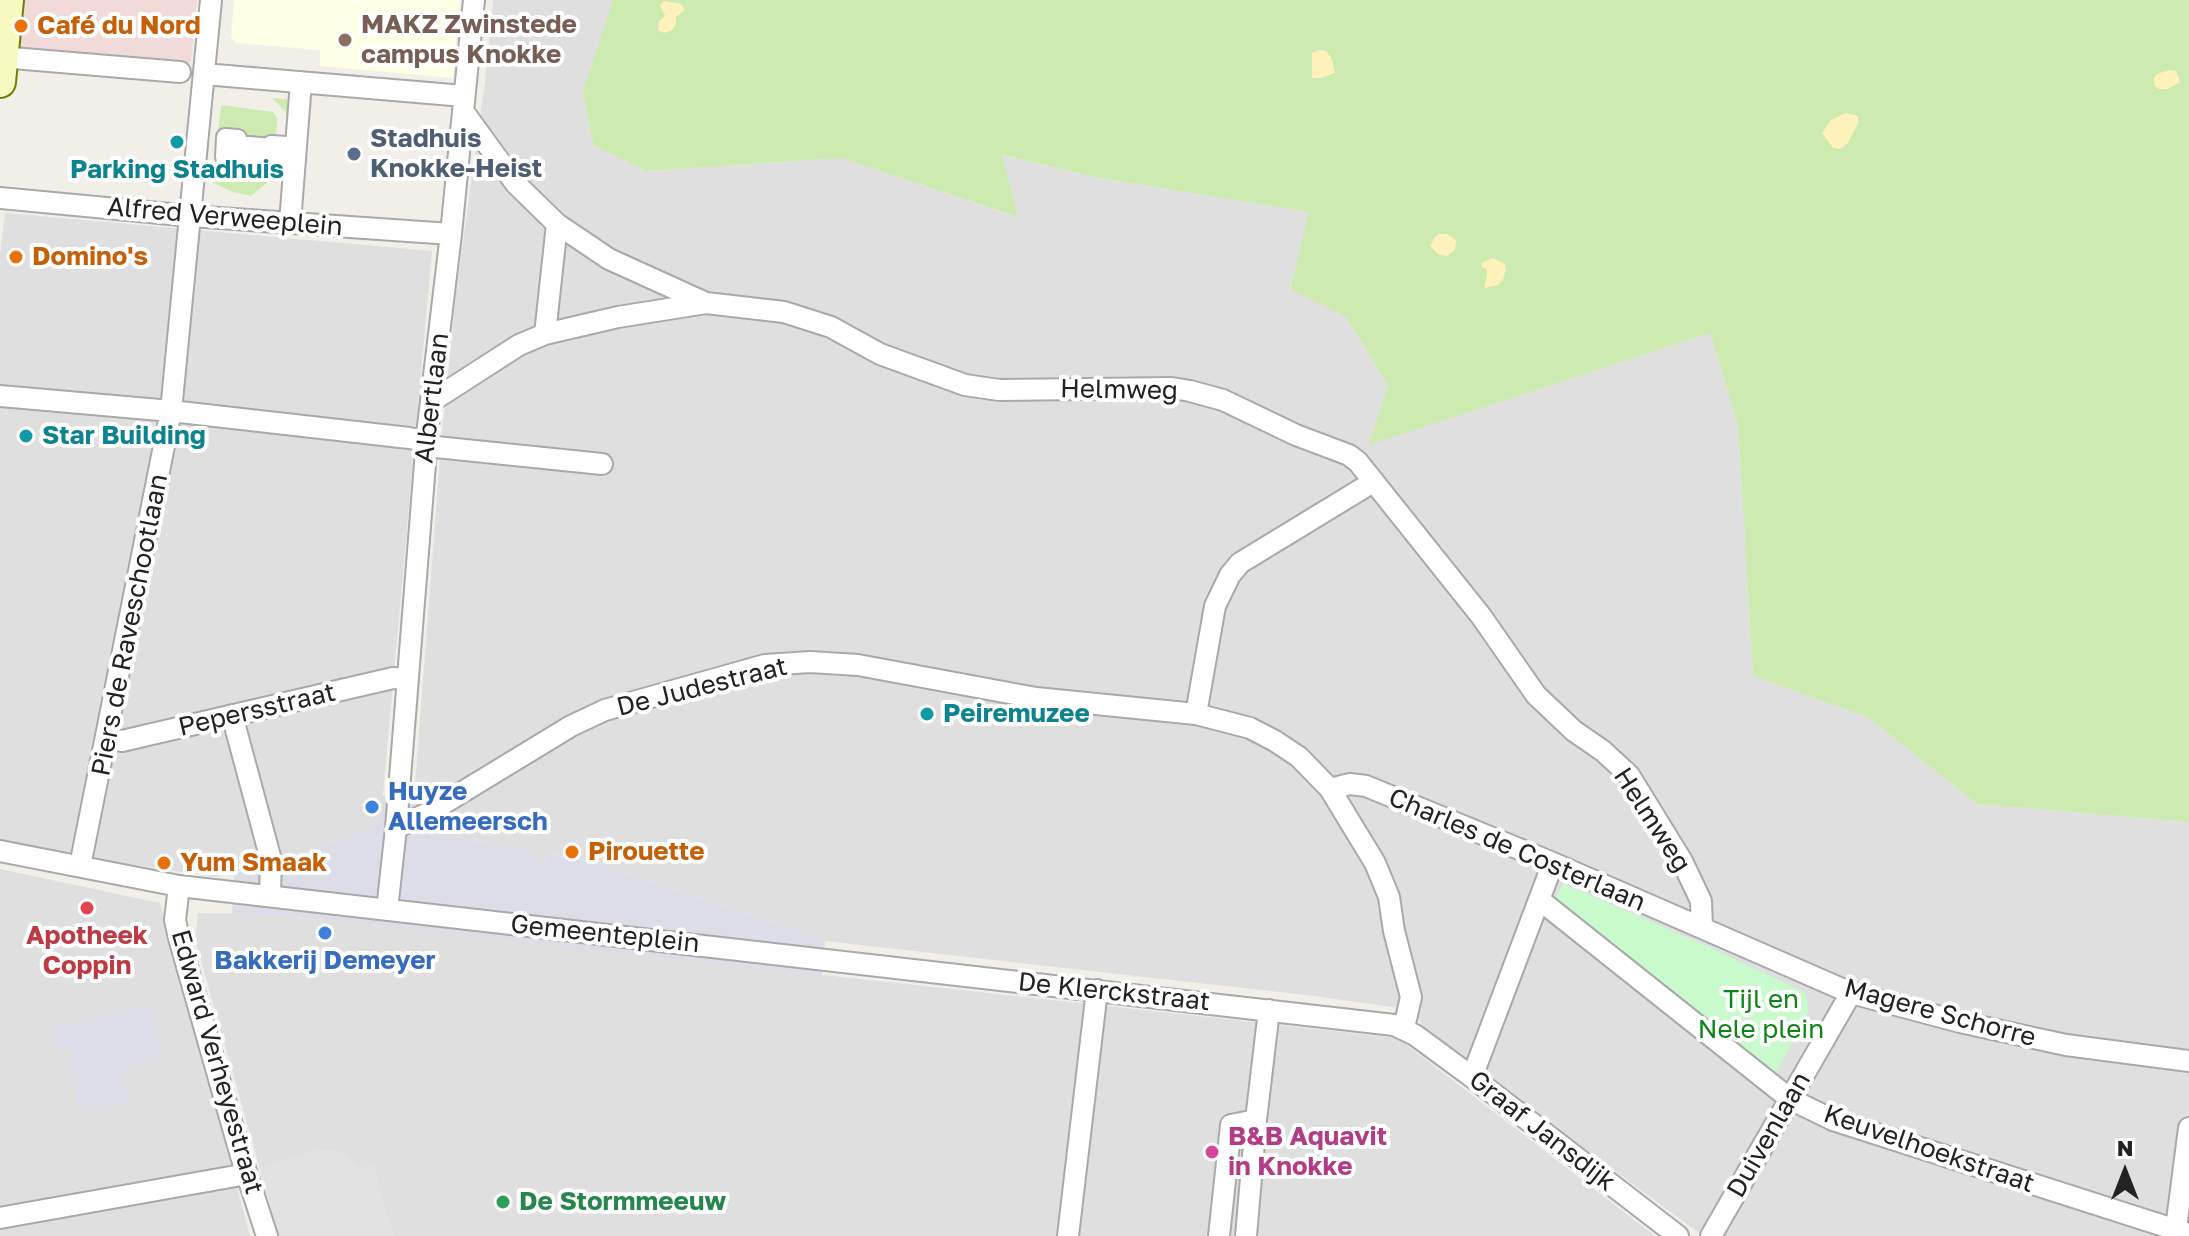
<!DOCTYPE html>
<html>
<head>
<meta charset="utf-8">
<style>
  body { margin:0 }
  #map { position:relative; width:2189px; height:1236px; overflow:hidden; background:#f2efe9; font-family:"Golos Text",sans-serif }
  canvas { display:block }
  .north { position:absolute; left:2085px; top:1132px; width:80px; height:80px; -webkit-text-stroke:6px #fff; paint-order:stroke; rotate:0deg; font-size:22px; font-weight:700; line-height:32px; text-align:center; color:#222 }
  .north::after { content:''; display:block; margin:auto; width:28px; height:36px; background:#222; clip-path:polygon(50% 0,100% 100%,50% 72%,0 100%) }
</style>
</head>
<body>
<div id="map">
<canvas width="2189" height="1236"></canvas>
<div class="north">N</div>
</div>
<script>
const c = document.querySelector('canvas').getContext('2d');
c.lineJoin = 'round';
function fill(path, color) { c.fillStyle = color; c.fill(path, 'evenodd'); }
const shape = rows => new Path2D(rows.map(r => 'M' + r).join(''));
function strokePath(path, color, width, dash) { c.strokeStyle = color; c.lineWidth = width; c.lineCap = dash ? 'butt' : 'round'; c.setLineDash(dash || []); c.stroke(path); }
function label(font, color, halo, rows, align = 'center') {
  c.font = font + ' "Golos Text",sans-serif'; c.lineWidth = 8; c.setLineDash([]); c.textBaseline = 'middle'; c.strokeStyle = halo; c.fillStyle = color; for (const [text, x, y, turn = 0] of rows) {
    c.save(); c.translate(x, y); c.rotate((+turn || 0) * Math.PI / 180); c.textAlign = isNaN(turn) ? turn : align; if (halo) c.strokeText(text, 0, 0); c.fillText(text, 0, 0); c.restore();
  }
}
fill(shape([
  [493,0,613,0,583,91,593,145,646,171,841,158,1017,217,1001,155,1099,178,1310,212,1290,288,1346,317,1388,385,1370,444,1710,333,1738,425,1753,676,1869,718,1977,804,2189,822,2189,1236,1703,1236,1428,1034,1413,1010,1314,996,825,941,596,862,549,854,547,862,531,859,532,851,454,837,449,817,414,798,442,432,456,293,485,81],
  [5,213,432,251,381,817,377,823,310,852,215,877,0,845,0,255],
  [0,869,160,903,250,1236,0,1236],
  [198,913,270,914,1398,1038,1655,1236,279,1236,195,940]
]), '#e0dfdf');
fill(shape([
  [10,0,197,0,191,62,184,68,18,53]
]), '#f2dad9');
fill(shape([
  [234,0,460,0,453,78,320,66,320,50,236,43,231,37]
]), '#ffffe5');
fill(shape([
  [613,0,2189,0,2189,822,1977,804,1869,718,1753,676,1738,425,1710,333,1369,445,1388,385,1346,317,1290,289,1309,212,1099,178,1002,155,1018,217,841,158,646,171,593,145,583,91],
  [272,98,293,100,288,145,217,142,221,105,273,112,277,118,276,137,287,137,286,112],
  [217,151,270,155,268,182,251,196,233,192,213,183]
]), '#cdebb0');
fill(shape([
  [664,1,681,4,685,10,676,17,676,24,672,30,664,33,658,30,659,21,665,16,660,5],
  [1319,50,1326,51,1331,57,1335,73,1321,78,1312,78,1312,53],
  [2169,70,2176,71,2180,82,2168,89,2159,89,2155,86,2154,78,2157,74],
  [1846,113,1858,116,1858,123,1847,144,1840,149,1833,148,1822,133,1831,120],
  [1440,234,1447,234,1456,240,1455,250,1447,256,1438,254,1430,246,1435,237],
  [1493,258,1505,264,1506,270,1503,280,1498,285,1484,288,1487,275,1487,269,1482,267,1481,263]
]), '#fff1ba');
fill(shape([
  [1564,884,1707,946,1806,993,1809,1010,1774,1077,1570,917,1555,898]
]), '#c8facc');
fill(shape([
  [318,1150,337,1150,349,1157,358,1169,373,1164,394,1236,279,1236,259,1167]
]), '#e2e2e2');
fill(shape([
  [382,796,414,798,450,817,454,837,533,851,532,859,547,862,548,854,596,862,825,941,822,976,297,917,232,914,234,873,310,852,377,823,381,817],
  [148,1003,163,1057,120,1069,128,1098,123,1105,78,1112,71,1049,54,1049,51,1028]
]), '#dddde8');
const pedestrian = shape([
  [225,137,238,138,238,144,271,147,271,144,288,145,287,160,270,158,270,155,237,152,237,158,224,157,225,137]
]);
const minor = shape([
  [0,57,180,72],
  [204,74,464,96],
  [463,111,516,184,557,224,609,259,706,303,784,312,831,327,880,354,965,385,999,390,1172,388,1190,391,1223,400,1296,435,1349,455,1358,462,1481,616,1536,695,1574,731,1603,751,1629,775,1682,861,1701,901,1702,927],
  [0,198,191,216,451,234],
  [290,223,301,82],
  [545,334,557,224],
  [0,396,171,411,409,438,426,441,436,447,602,464],
  [432,401,519,345,545,334,618,317,706,303],
  [1196,714,1215,606,1230,575,1240,563,1373,482],
  [232,715,271,860,270,896],
  [107,738,122,741,393,678,406,679],
  [1330,789,1350,784,1366,786,1553,863,1851,993,1960,1022,2066,1045,2189,1061],
  [396,828,428,813,571,726,605,710,765,665,810,662,858,665,1036,698,1196,714,1250,728,1275,741,1299,757,1330,789,1375,863,1389,897,1394,931,1411,997,1404,1028],
  [0,851,179,886,1394,1025,1415,1035,1472,1077,1678,1236],
  [80,866,171,411,211,0],
  [179,886,175,920,179,938,241,1156,267,1236],
  [1541,901,1790,1099,1833,1120,2189,1234],
  [387,910,396,828,428,426,451,234,474,0],
  [1472,1077,1553,863],
  [0,1218,247,1174],
  [1068,1236,1097,990],
  [1219,1236,1231,1125,1256,1120],
  [1246,1236,1256,1120,1269,1010],
  [1711,1236,1851,993],
  [2175,1236,2189,1128]
]);
const secondary = shape([
  [0,82,8,0]
]);
strokePath(pedestrian, '#a9a9a9', 20);
strokePath(minor, '#a9a9a9', 24);
strokePath(secondary, '#707d05', 34);
strokePath(pedestrian, '#fff', 16);
strokePath(minor, '#fff', 20);
strokePath(secondary, '#f7fabf', 30);
for (const [x, y, r, color] of [
  [21,26,8,"#e8710a"],
  [345,40,8,"#8d6e63"],
  [177,142,8,"#0f9aa8"],
  [354,154,8,"#5c6f8a"],
  [16,257,8,"#e8710a"],
  [26,436,8,"#0f9aa8"],
  [927,714,8,"#0f9aa8"],
  [372,807,8,"#3f7fe0"],
  [572,852,8,"#e8710a"],
  [164,863,8,"#e8710a"],
  [87,908,8,"#e0444e"],
  [325,933,8,"#3f7fe0"],
  [1212,1152,8,"#d1479c"],
  [503,1202,8,"#2e9e5b"]
]) { const dot = new Path2D(); dot.arc(x, y, r, 0, 2 * Math.PI); c.fillStyle = color; c.fill(dot); strokePath(dot, '#fff', 3); }
label('bold 26px', '#785e54', '#fff', [
  ["MAKZ Zwinstede",361,25],
  ["campus Knokke",361,55]
], 'left');
label('bold 26px', '#c56008', '#fff', [
  ["Café du Nord",37,26],
  ["Domino's",32,257],
  ["Pirouette",588,852],
  ["Yum Smaak",180,863]
], 'left');
label('bold 26px', '#4e5e75', '#fff', [
  ["Stadhuis",370,139],
  ["Knokke-Heist",370,169]
], 'left');
label('bold 26px', '#0d838f', '#fff', [
  ["Parking Stadhuis",177,170,"center"],
  ["Star Building",42,436],
  ["Peiremuzee",943,714]
], 'left');
label('26px', '#222', '#fff', [
  ["Alfred Verweeplein",225,217,5],
  ["Helmweg",1119,390,1],
  ["Albertlaan",432,398,-83],
  ["Piers de Raveschootlaan",130,625,-79],
  ["De Judestraat",702,687,-14],
  ["Pepersstraat",257,710,-13],
  ["Helmweg",1652,820,57],
  ["Charles de Costerlaan",1517,850,23],
  ["Gemeenteplein",605,934,6],
  ["De Klerckstraat",1114,992,6],
  ["Magere Schorre",1940,1013,15],
  ["Edward Verheyestraat",217,1062,74],
  ["Graaf Jansdijk",1542,1131,38],
  ["Duivenlaan",1769,1135,-60],
  ["Keuvelhoekstraat",1929,1149,19]
]);
label('bold 26px', '#366cbe', '#fff', [
  ["Huyze",388,792],
  ["Allemeersch",388,822],
  ["Bakkerij Demeyer",325,961,"center"]
], 'left');
label('bold 26px', '#be3a42', '#fff', [
  ["Apotheek",87,936],
  ["Coppin",87,966]
]);
label('26px', '#0c8416', '#fff', [
  ["Tijl en",1761,1000],
  ["Nele plein",1761,1030]
]);
label('bold 26px', '#b23c85', '#fff', [
  ["B&B Aquavit",1228,1137],
  ["in Knokke",1228,1167]
], 'left');
label('bold 26px', '#27864d', '#fff', [
  ["De Stormmeeuw",519,1202]
], 'left');
</script>
</body>
</html>
